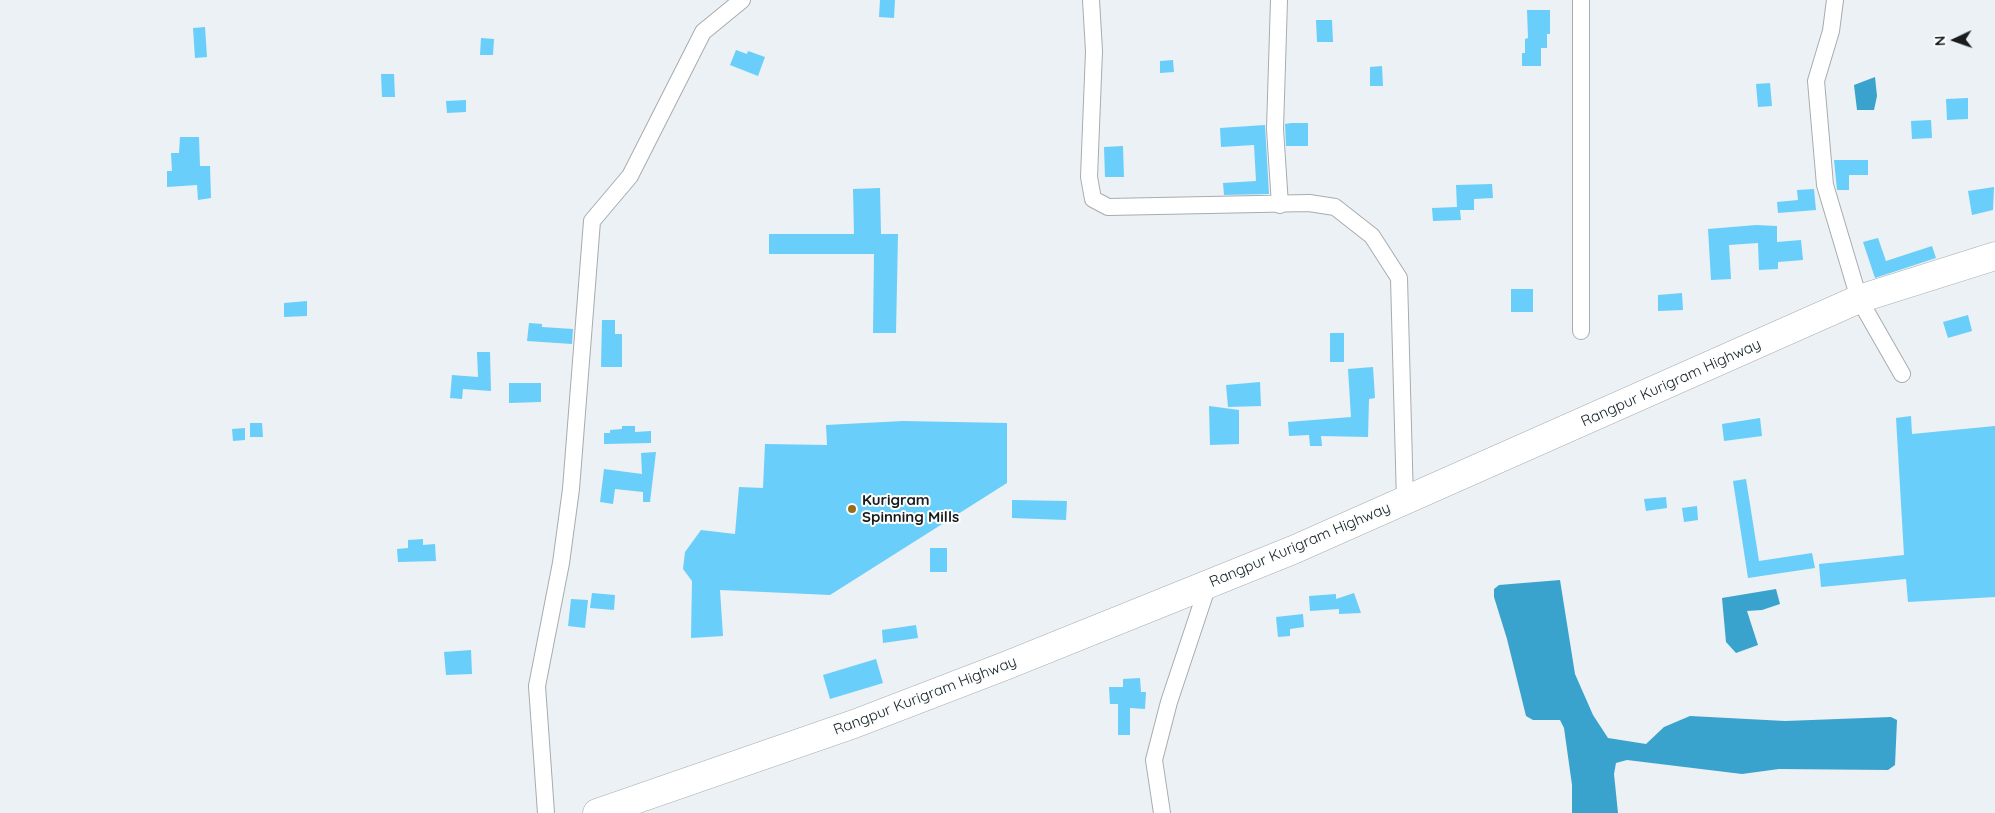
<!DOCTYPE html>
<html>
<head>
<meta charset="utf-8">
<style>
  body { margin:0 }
  #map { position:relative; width:1995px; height:813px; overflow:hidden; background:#ebf1f4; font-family:Quicksand,sans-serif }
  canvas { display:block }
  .north { position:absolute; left:1930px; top:15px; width:50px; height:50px; -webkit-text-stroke:4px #fbfeff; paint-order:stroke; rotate:267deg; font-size:14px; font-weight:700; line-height:20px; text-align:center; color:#191b1c }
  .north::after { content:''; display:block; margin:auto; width:18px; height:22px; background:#191b1c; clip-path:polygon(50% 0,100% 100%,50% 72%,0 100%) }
</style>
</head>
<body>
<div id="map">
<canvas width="1995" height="813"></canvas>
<div class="north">N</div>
</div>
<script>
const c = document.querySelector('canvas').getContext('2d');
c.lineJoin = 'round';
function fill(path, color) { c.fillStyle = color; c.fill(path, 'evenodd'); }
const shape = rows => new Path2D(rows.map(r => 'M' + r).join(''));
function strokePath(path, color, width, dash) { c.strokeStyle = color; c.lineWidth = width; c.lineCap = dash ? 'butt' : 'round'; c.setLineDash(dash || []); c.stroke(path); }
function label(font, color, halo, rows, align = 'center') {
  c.font = font + ' Quicksand,sans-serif'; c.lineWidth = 4; c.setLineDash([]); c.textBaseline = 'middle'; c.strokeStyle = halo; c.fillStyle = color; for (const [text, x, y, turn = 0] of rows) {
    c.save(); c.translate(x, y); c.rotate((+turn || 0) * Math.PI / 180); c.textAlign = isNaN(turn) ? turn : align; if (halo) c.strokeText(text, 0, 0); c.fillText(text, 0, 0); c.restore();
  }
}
fill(shape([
  [1875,77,1877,96,1874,110,1857,110,1854,85],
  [1560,580,1575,674,1593,715,1608,738,1646,744,1664,727,1690,716,1785,721,1891,717,1897,720,1895,765,1888,770,1779,769,1742,774,1627,760,1616,763,1614,774,1618,813,1572,813,1572,785,1564,728,1560,720,1533,720,1526,716,1507,639,1494,597,1494,589,1499,585],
  [1776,589,1780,604,1762,610,1747,611,1758,645,1736,653,1726,642,1722,598]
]), '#39a3cd');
fill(shape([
  [880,0,895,0,894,18,879,17],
  [1527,10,1550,10,1550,34,1547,34,1547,48,1541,48,1541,66,1522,66,1522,53,1525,53,1525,39,1528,38],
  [1316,20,1332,20,1333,42,1317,42],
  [205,27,207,57,195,58,193,28],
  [481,38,494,39,493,55,480,55],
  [736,50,747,54,748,51,765,57,758,76,730,65],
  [1173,60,1174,72,1160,73,1160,61],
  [1382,66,1383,86,1370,86,1370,67],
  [381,74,394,74,395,97,382,97],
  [1770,83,1772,106,1758,107,1756,84],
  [1968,98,1968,119,1947,120,1946,99],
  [466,100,466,112,447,113,446,101],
  [1931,120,1932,138,1912,139,1911,121],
  [1291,123,1308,123,1308,146,1286,146,1285,124],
  [1265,125,1269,194,1224,195,1223,183,1256,181,1254,145,1221,147,1220,128],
  [180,137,199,137,200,166,210,166,211,198,198,200,197,185,167,187,167,171,172,171,171,153,179,153],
  [1123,146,1124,177,1105,177,1104,147],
  [1834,160,1868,160,1868,175,1849,175,1849,190,1837,190],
  [1492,184,1493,198,1474,199,1474,210,1460,210,1461,220,1433,221,1432,208,1457,207,1456,185],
  [1994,187,1993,210,1972,215,1968,191],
  [880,188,881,234,898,234,896,333,873,333,874,254,769,254,769,234,854,234,853,189],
  [1814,189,1816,210,1778,213,1777,202,1798,200,1797,190],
  [1756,225,1777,226,1777,242,1801,240,1803,260,1778,262,1778,269,1759,270,1758,243,1729,245,1731,279,1711,280,1708,229],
  [1878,238,1886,261,1932,246,1936,258,1875,278,1863,242],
  [1511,289,1533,289,1533,312,1511,312],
  [1682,293,1683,310,1658,311,1658,295],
  [307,301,307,316,284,317,284,303],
  [1968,315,1972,331,1948,338,1943,322],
  [602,320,615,320,615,334,622,334,622,367,601,367],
  [529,323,542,324,542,327,573,329,572,344,527,341],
  [1330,333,1344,333,1344,362,1330,362],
  [477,352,490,352,491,391,463,389,462,399,450,398,452,375,478,377],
  [1373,367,1375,398,1369,399,1368,437,1321,436,1322,446,1310,446,1309,435,1289,436,1288,422,1351,417,1348,369],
  [1260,382,1261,406,1228,407,1226,385],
  [509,383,541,383,541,402,509,403],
  [1209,406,1239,410,1239,444,1210,445],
  [1911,416,1912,434,1995,426,1995,597,1908,602,1906,579,1821,587,1819,564,1904,555,1896,418],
  [1760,418,1762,436,1724,441,1722,424],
  [903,421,1007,423,1007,483,830,595,720,590,723,636,691,638,692,581,683,569,685,552,701,530,735,534,739,487,763,488,765,444,827,445,826,425],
  [250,423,262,423,263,437,250,437],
  [622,426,635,426,635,432,651,431,651,443,604,444,604,433,610,433,610,430,622,429],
  [245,428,245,440,233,441,232,429],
  [656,452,650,502,643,502,643,492,615,489,613,504,600,502,604,469,642,474,641,453],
  [1746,479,1759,561,1812,553,1815,568,1748,578,1733,481],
  [1666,497,1667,508,1646,511,1644,499],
  [1012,500,1067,501,1066,520,1012,518],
  [1697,506,1698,520,1684,522,1682,508],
  [423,539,423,545,435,544,436,561,398,562,397,549,408,548,408,540],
  [930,548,947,548,947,572,930,572],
  [592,593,615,595,614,610,590,608],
  [1354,593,1361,613,1339,614,1339,609,1310,611,1309,596,1336,594,1336,599],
  [571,599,588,600,585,628,568,626],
  [1303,614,1304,627,1290,629,1290,636,1278,637,1276,617],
  [916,625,918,638,883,643,882,630],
  [471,650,472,674,446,675,444,652],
  [876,659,883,683,830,699,823,675],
  [1140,678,1141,692,1146,692,1145,709,1130,708,1130,735,1118,735,1118,704,1110,704,1109,687,1123,687,1123,679]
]), '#69cefa');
const minor = shape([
  [1091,0,1094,51,1089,177,1093,199,1108,207,1309,203,1335,207,1372,236,1399,278,1405,501],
  [1279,0,1275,129,1280,205],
  [1581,0,1581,331],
  [1835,0,1831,31,1816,81,1825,185,1859,299,1902,374],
  [546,813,537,686,561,563,571,489,592,221,630,176,703,32,742,0],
  [1162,813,1154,760,1169,702,1208,585]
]);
const trunk = shape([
  [597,813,854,724,1005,666,1293,550,1859,299,1995,256]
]);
strokePath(minor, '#a7acaf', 18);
strokePath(trunk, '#a7acaf', 29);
strokePath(minor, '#fff', 16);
strokePath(trunk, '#fff', 28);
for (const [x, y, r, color] of [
  [852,509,5,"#986d1a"]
]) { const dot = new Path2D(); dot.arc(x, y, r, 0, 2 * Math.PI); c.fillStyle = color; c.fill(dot); strokePath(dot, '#fbfeff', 2); }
label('15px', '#191b1c', '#fbfeff', [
  ["Rangpur Kurigram Highway",1671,383,-24],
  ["Rangpur Kurigram Highway",1300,545,-23],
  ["Rangpur Kurigram Highway",925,696,-21]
]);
label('bold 15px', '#191b1c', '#fbfeff', [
  ["Kurigram",862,500],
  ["Spinning Mills",862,517]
], 'left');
</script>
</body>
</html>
